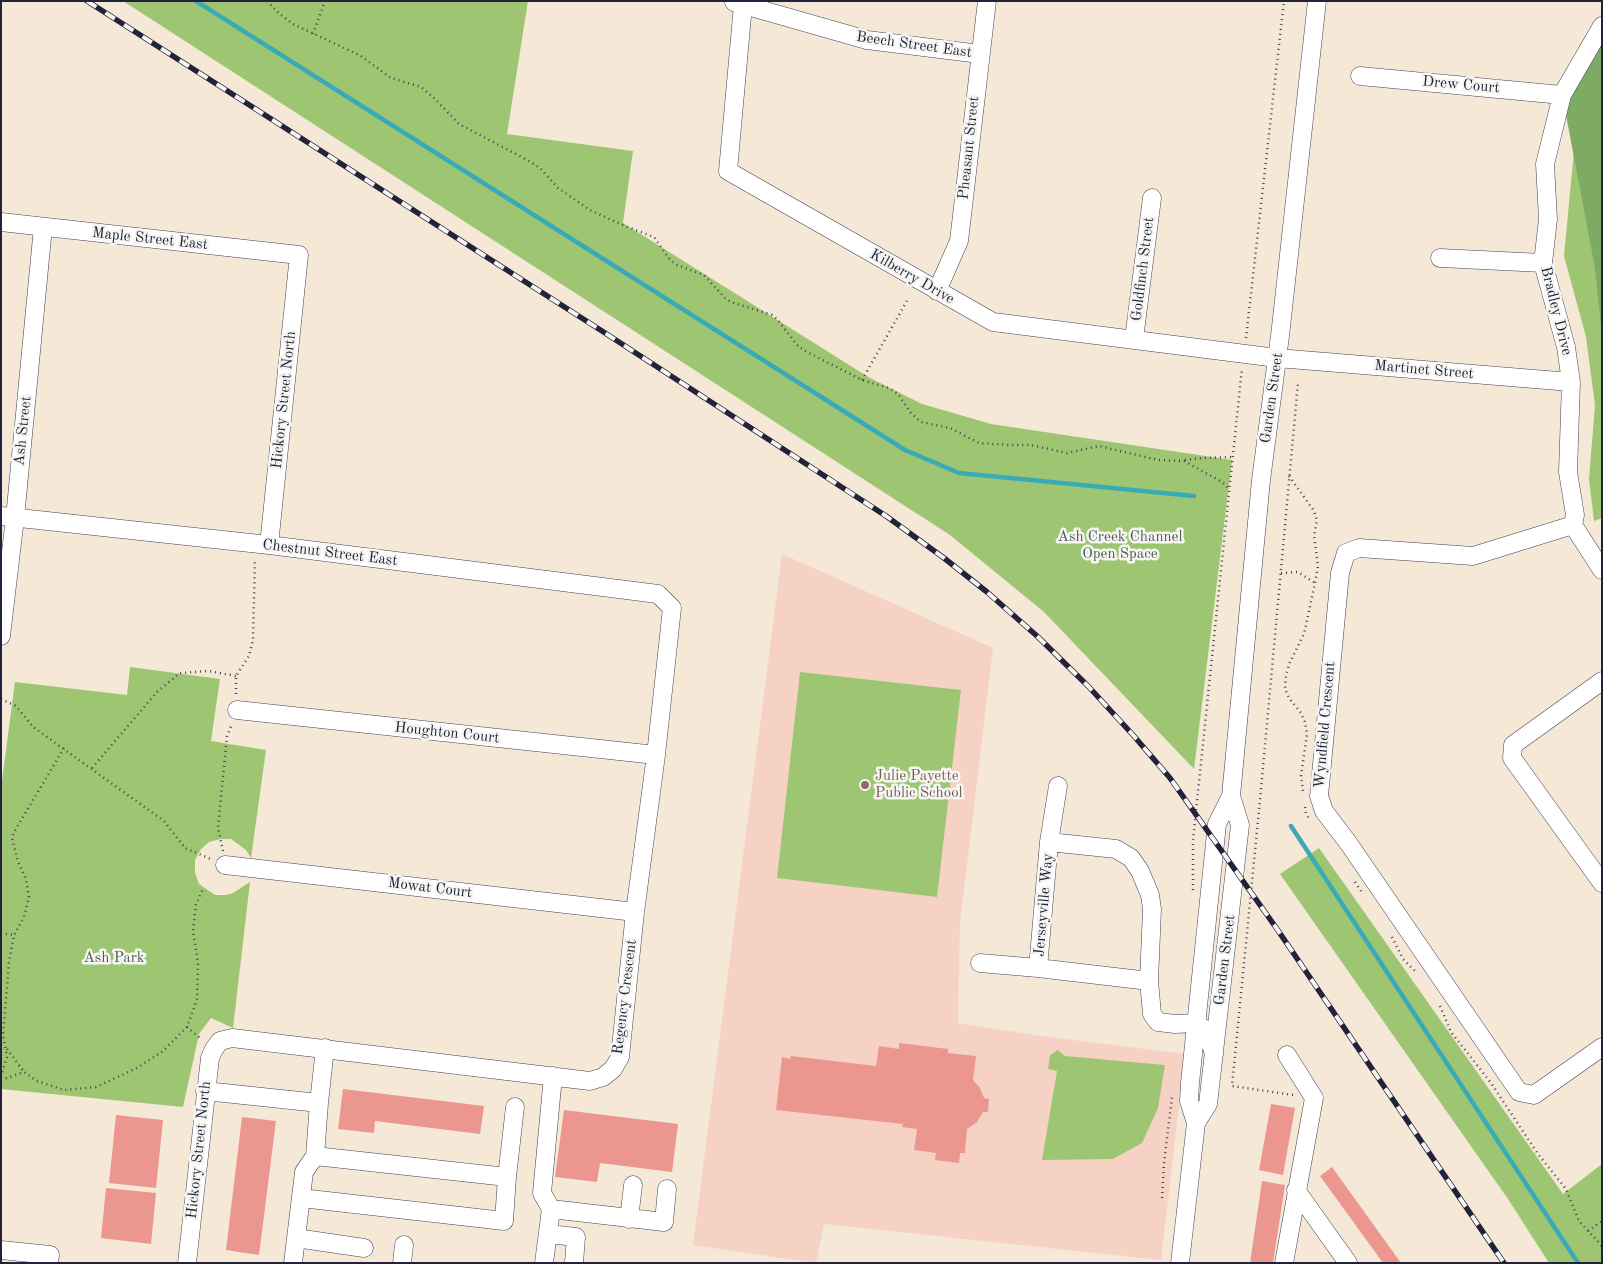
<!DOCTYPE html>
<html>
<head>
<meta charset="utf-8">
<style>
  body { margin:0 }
  #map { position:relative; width:1603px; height:1264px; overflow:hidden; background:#f5e8d7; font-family:"Old Standard TT",serif }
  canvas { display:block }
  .frame { position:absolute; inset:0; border:2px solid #22223b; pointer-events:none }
</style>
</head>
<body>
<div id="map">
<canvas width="1603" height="1264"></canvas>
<div class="frame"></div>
</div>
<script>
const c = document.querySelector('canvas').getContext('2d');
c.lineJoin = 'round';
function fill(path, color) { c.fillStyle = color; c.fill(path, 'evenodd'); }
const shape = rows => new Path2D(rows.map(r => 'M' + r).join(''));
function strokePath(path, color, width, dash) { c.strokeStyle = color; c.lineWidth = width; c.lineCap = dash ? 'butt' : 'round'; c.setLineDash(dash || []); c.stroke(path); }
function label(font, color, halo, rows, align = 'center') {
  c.font = font + ' "Old Standard TT",serif'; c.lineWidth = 5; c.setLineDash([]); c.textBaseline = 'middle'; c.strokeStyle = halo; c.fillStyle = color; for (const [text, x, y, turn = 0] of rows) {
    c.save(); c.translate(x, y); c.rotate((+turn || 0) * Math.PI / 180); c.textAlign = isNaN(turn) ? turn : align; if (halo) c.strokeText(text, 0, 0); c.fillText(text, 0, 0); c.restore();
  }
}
fill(shape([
  [782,554,993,648,960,923,958,1023,1041,1036,1185,1054,1161,1260,824,1224,816,1263,693,1245]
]), '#f6d2c4');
fill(shape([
  [123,1,528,1,507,134,633,151,623,223,870,378,922,404,991,424,1232,460,1194,769,1044,612,950,535],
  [1602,80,1602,518,1594,521,1589,479,1595,405,1586,337,1564,256,1574,150],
  [130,667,220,679,211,741,266,750,251,858,246,850,231,839,221,839,209,842,201,849,195,860,195,873,199,884,215,895,226,895,233,893,250,882,233,1028,211,1018,199,1034,183,1107,1,1089,1,788,15,682,127,695],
  [800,672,961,690,937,897,777,878],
  [1319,848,1563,1194,1602,1164,1602,1263,1549,1263,1508,1199,1280,874],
  [1058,1050,1065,1056,1165,1065,1158,1108,1142,1143,1113,1159,1042,1160,1057,1071,1048,1069,1050,1055]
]), '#9ec672');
fill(shape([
  [1602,26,1602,337,1595,268,1562,94]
]), '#7eab64');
strokePath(shape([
  [196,1,905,450,959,473,1194,496],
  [1291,826,1578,1263]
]), '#3aaab7', 4.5);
fill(shape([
  [899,1043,948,1049,948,1053,976,1056,973,1080,980,1088,984,1098,989,1099,988,1112,983,1112,977,1122,967,1129,965,1153,960,1153,959,1163,935,1160,936,1153,914,1150,917,1129,902,1127,903,1124,776,1110,782,1057,790,1059,791,1056,876,1066,879,1046,899,1049],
  [343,1089,484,1106,480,1134,375,1121,374,1133,338,1129],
  [1271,1104,1295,1108,1283,1175,1259,1170],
  [564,1110,678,1124,672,1172,600,1163,597,1182,555,1177],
  [116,1115,163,1120,156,1188,109,1183],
  [242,1117,276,1121,259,1255,226,1250],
  [1332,1167,1401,1263,1383,1263,1320,1176],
  [1262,1181,1285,1185,1273,1263,1250,1263],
  [106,1188,156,1193,151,1244,101,1238]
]), '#eb978f');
const minor = shape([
  [734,2,867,40,980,54],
  [743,5,728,171,993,322,1277,358,1571,382],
  [1602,26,1562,95,1545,164,1548,219,1543,263,1566,347,1571,382,1568,472,1575,515,1573,525,1602,570],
  [1360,76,1562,95],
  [1,222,299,255,269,545],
  [1440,258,1543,263],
  [937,291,959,241,987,1],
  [1134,339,1152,198],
  [1,516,269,545,658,594,672,608,656,755,635,912,620,1057,613,1069,603,1077,590,1081,232,1038,220,1041,214,1049,210,1058,187,1263],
  [1573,525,1473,556,1359,548,1346,553,1340,573,1319,796,1324,811,1349,844,1519,1092,1534,1095,1602,1047],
  [1,636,15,518,43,227],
  [1602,681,1513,745,1512,758,1602,883],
  [237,710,656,755],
  [1049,842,1058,786],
  [225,865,635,912],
  [980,963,1038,968],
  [1149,981,1152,909,1150,895,1140,871,1131,858,1116,849,1049,842,1038,968,1149,981,1152,1014,1158,1022,1175,1024,1196,1023,1207,1031,1214,1054],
  [553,1076,542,1193,551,1209,664,1222,667,1189],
  [205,1091,319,1103,325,1048],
  [1196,1123,1189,1101,1190,1083,1217,824,1231,796,1261,480,1280,336,1317,1],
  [507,1177,515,1107],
  [1296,1190,1348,1263],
  [301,1198,504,1221,507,1177,315,1156],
  [629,1219,633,1185],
  [548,1234,576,1237,574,1263],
  [296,1238,364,1248],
  [1,1250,50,1255,49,1263],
  [293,1263,304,1172,315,1156,319,1103],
  [402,1263,404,1245],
  [544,1263,551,1209],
  [1180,1263,1196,1123,1208,1104,1240,825,1231,796],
  [1284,1263,1314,1098,1287,1055]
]);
strokePath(minor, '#424052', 19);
strokePath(shape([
  [267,1,280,14,293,24,361,56,391,78,421,87,434,98,459,124,529,161,540,168,558,188,590,210,625,226,654,237,670,260,677,265,704,275,725,298,731,302,772,315,777,319,798,346,807,352,862,380,889,388,898,394,911,413,921,422,950,428,979,443,1009,445,1031,445,1067,453,1099,446,1158,460,1184,461,1222,482,1229,489],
  [313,34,325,1],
  [1246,338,1284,1],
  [862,380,908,299],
  [1185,460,1202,458,1233,457],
  [1289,476,1314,511,1317,520,1314,536,1318,566,1315,583,1304,634,1290,662,1286,675,1285,689,1289,698,1301,713,1305,722,1307,734,1301,776,1303,791],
  [1281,573,1298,572,1315,583],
  [236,694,236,676,249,656,253,640,255,559],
  [1,699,16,706,33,727,164,821,185,848,213,860],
  [92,768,157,692,180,673,209,671,236,676],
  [1305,807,1306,814,1310,820],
  [223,851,218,828,227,736,232,724],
  [1355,882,1363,894],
  [1193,890,1193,840,1242,368],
  [1,933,14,935],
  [1392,937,1403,959,1417,973],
  [1440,1006,1451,1032,1491,1083,1538,1154,1566,1189,1579,1221,1602,1246],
  [187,1027,201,1039],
  [7,1049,24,1072],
  [1,1077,7,1057,3,1035,9,962,14,935,24,917,29,897,26,879,18,862,12,838,14,832,64,748],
  [1,1080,24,1072,37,1081,64,1090,96,1087,137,1068,163,1051,187,1027,197,999,198,963,193,931,196,904,203,889],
  [1293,1095,1232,1086,1260,800,1298,383],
  [1162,1198,1164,1163,1172,1097],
  [1588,1231,1602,1221]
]), '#424052', 2.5, [1, 4]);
strokePath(minor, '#fff', 18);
const rail = shape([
  [87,1,602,331,886,516,944,558,987,592,1037,636,1088,686,1133,735,1170,778,1277,929,1504,1263]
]);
strokePath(rail, '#22223b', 5.5);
strokePath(rail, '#f6f6f2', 4, [11]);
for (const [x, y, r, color] of [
  [865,785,5,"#8d6e63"]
]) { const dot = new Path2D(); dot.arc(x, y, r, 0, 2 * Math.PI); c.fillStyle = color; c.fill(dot); strokePath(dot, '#f6f6f2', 2); }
label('15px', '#22223b', '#f6f6f2', [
  ["Beech Street East",914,45,8],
  ["Drew Court",1461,85,5],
  ["Pheasant Street",969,148,-84],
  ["Maple Street East",150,239,6],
  ["Goldfinch Street",1143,269,-83],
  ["Kilberry Drive",912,277,30],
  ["Bradley Drive",1556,311,76],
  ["Martinet Street",1424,370,5],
  ["Garden Street",1272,398,-82],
  ["Hickory Street North",284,400,-84],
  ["Ash Street",23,431,-84],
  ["Chestnut Street East",330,553,7],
  ["Wyndfield Crescent",1325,725,-85],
  ["Houghton Court",447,733,6],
  ["Mowat Court",430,888,7],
  ["Jerseyville Way",1044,905,-85],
  ["Garden Street",1225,960,-83],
  ["Regency Crescent",625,997,-83],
  ["Hickory Street North",199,1150,-84]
]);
label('15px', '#4d5b4e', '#f6f6f2', [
  ["Ash Creek Channel",1120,537],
  ["Open Space",1120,554],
  ["Ash Park",114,958]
]);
label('15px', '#785e54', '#f6f6f2', [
  ["Julie Payette",875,776],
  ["Public School",875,793]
], 'left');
</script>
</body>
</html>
